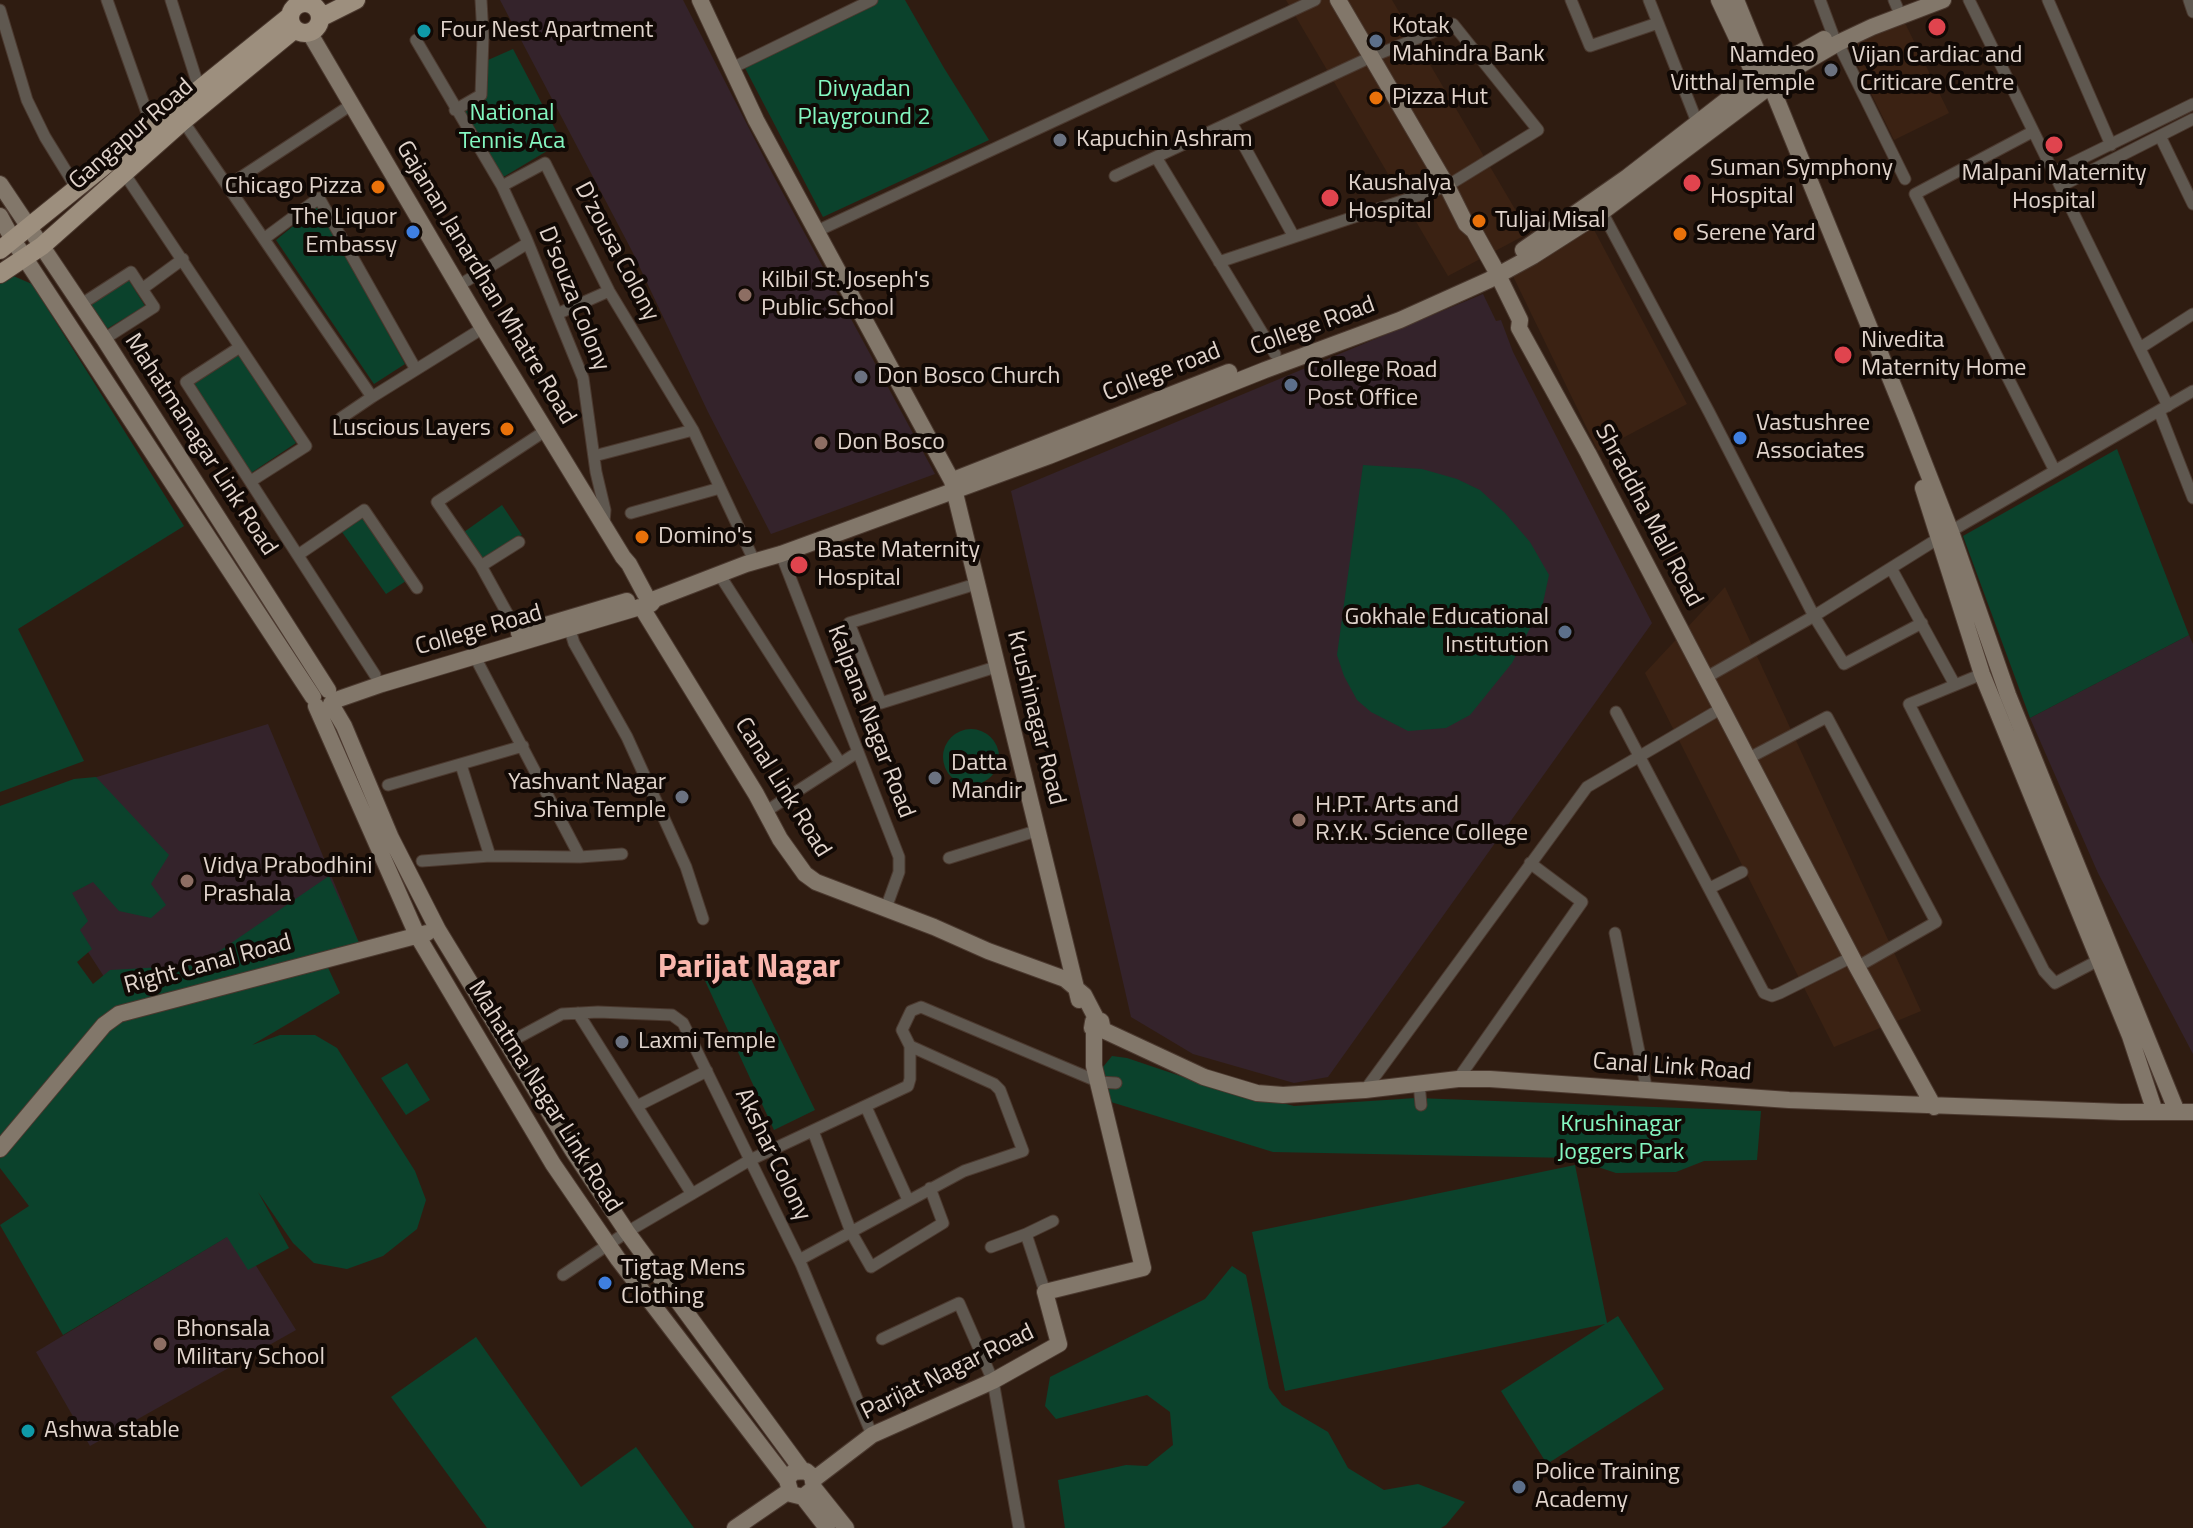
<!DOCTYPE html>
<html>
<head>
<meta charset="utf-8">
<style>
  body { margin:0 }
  canvas { display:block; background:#2f1c11 }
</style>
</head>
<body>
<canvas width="2193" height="1528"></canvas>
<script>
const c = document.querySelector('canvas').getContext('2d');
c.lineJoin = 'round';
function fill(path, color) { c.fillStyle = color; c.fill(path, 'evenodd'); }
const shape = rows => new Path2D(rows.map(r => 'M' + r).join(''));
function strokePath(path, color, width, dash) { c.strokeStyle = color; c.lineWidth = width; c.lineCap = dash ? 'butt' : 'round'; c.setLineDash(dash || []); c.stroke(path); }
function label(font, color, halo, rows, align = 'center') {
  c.font = font + ' "Titillium Web",sans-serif'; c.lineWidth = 8; c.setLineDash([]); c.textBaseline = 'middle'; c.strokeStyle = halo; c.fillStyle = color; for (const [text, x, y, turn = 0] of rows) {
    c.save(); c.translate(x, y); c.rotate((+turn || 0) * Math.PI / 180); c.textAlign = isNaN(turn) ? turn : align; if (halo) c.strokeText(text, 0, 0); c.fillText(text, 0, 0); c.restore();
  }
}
fill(shape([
  [1286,0,1392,0,1529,233,1448,276],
  [1904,21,1949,113,1894,140,1849,48],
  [1593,228,1687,404,1598,451,1512,274],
  [1725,587,1921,1011,1834,1047,1645,673]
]), '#3b2213');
fill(shape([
  [500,0,683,0,772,173,935,474,771,534,708,412,632,251],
  [1483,294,1496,321,1501,320,1513,352,1652,623,1328,1077,1294,1083,1193,1054,1131,1017,1011,491],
  [2189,635,2193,644,2193,1054,2098,873,2030,718],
  [268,724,360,945,123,1006,0,816,0,807],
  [235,1232,296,1330,90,1446,36,1352]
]), '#34232b');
fill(shape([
  [876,0,905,0,944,68,989,140,823,217,745,68],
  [513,49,562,142,500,179,458,111,484,97,488,60],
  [318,206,405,364,374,384,276,240],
  [11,275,32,284,184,526,18,629,84,761,0,792,0,279],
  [128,279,145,306,105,330,88,305],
  [239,355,296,443,251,473,194,384],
  [2117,449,2189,635,2030,718,1963,536],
  [1363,465,1422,469,1457,479,1480,490,1505,513,1530,542,1549,575,1543,603,1512,663,1470,715,1446,728,1408,731,1371,712,1357,700,1344,676,1337,655],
  [502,505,522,535,483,560,464,532],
  [363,518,406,581,386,594,342,532],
  '943 757a28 28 0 1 1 56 0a28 28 0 1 1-56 0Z',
  [96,777,169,855,151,884,166,905,151,918,119,911,93,882,72,893,88,921,80,930,92,949,77,962,93,984,110,970,199,965,329,876,360,945,322,955,340,993,252,1045,280,1035,315,1035,337,1048,415,1171,426,1200,417,1229,383,1256,347,1269,314,1263,293,1243,258,1192,289,1248,248,1270,227,1237,63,1335,0,1225,29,1206,0,1168,0,806,74,779],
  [701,972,748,973,815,1110,774,1130],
  [1112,1056,1127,1058,1201,1083,1294,1106,1416,1098,1761,1111,1757,1160,1704,1161,1676,1172,1616,1173,1571,1158,1273,1152,1111,1102,1103,1067],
  [407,1063,430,1100,406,1115,381,1078],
  [1575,1165,1607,1323,1618,1316,1664,1389,1547,1464,1501,1391,1605,1324,1285,1391,1252,1232],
  [1232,1266,1246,1275,1269,1388,1282,1405,1328,1432,1348,1468,1384,1490,1418,1484,1465,1502,1446,1525,1441,1528,1065,1528,1058,1480,1126,1465,1147,1466,1173,1445,1170,1412,1147,1395,1056,1419,1045,1406,1050,1377,1205,1299],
  [476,1337,581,1487,636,1447,694,1528,487,1528,391,1397]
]), '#0b422c');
const street = shape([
  [107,0,152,127],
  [171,0,199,88],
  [296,0,298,4],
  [1571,0,1590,46,1658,23],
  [1649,0,1697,122],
  [1820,0,1833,35],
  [1894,0,1897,7],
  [1969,0,2168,406],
  [2048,0,2111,145],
  [2189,0,2193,12],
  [0,10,27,100,45,137,77,189],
  [416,40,502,186,545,163,609,291,693,430,751,554],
  [1838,43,1905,179],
  [732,68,872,0],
  [455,110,481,95,483,36,481,0],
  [183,121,372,397,483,328],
  [1231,122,1294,237],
  [2032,132,1915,194,2055,471],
  [2160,136,2193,204],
  [1156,157,1275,354],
  [2054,172,2193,104],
  [124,173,240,347,186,382,375,675],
  [1115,176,1371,57,1453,24,1538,130,1447,186,1219,262],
  [229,185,351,105],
  [502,186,526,238,583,378,596,472,605,510,604,523],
  [2061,186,2193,119],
  [1602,212,1709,412,1814,616,1939,538,2193,391],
  [817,231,1315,0],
  [265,238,319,198,415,368],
  [458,286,528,243],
  [80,305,131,272,142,289],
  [557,314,609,291],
  [104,339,154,307,142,289,183,259],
  [240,347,306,446,251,481],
  [2140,348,2193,314],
  [2159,411,2193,498],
  [341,418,372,397],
  [594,456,693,430],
  [631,513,720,488],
  [781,554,899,857,899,872,886,908],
  [298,555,364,510,417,588],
  [481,566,519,542],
  [1891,568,1955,685],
  [719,574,840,763],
  [976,584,849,623,881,703,999,666],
  [570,630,574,643,627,737,686,867,703,919],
  [518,633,481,566,437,502,545,431],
  [475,657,580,857,622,854],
  [1982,674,1909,704,2044,971,2055,983,2099,960],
  [1707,677,1814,616,1844,664,1922,623],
  [1616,712,1764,993,1772,996,1780,993,1852,957],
  [1749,758,1827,717,1936,922,1857,967],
  [461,765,490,856],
  [388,785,523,746],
  [765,812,858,752],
  [949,858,1039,830],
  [422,861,490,856,580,857],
  [1710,888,1742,872],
  [1615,933,1647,1091],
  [578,1013,692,1194],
  [508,1043,562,1014,598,1012,672,1015,683,1023,801,1264,872,1435],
  [1458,1079,1582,902,1530,863],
  [1419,1083,1421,1105],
  [1365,1090,1587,787,1722,708],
  [637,1106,707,1071],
  [866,1107,908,1200],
  [813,1131,851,1232,871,1267,943,1223,930,1188],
  [1026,1234,1053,1221],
  [991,1247,1026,1234,1045,1292],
  [799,1260,964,1171,1023,1151,1000,1090,994,1084,910,1046,902,1030,911,1011,921,1007,1099,1082,1116,1083],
  [563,1275,627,1232,750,1160,908,1086,910,1079,910,1046],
  [882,1339,959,1303,993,1381,1019,1528]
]);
const secondary = shape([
  [700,0,756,120,952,481,1079,1000],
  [1338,0,1447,186,1466,224,1474,231,1494,267,1520,320,1519,328,1588,453,1857,967,1934,1107],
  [1719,0,1759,85],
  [1736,0,1906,417,1951,532,2008,695,2177,1112],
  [309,32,483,328,623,557,629,564,645,594],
  [0,184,104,339,328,690],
  [0,216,13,240,313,697],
  [1523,250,1626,178,1755,78,1824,39],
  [956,479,1229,372],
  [1923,488,1982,674,2130,1036,2155,1112],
  [651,604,655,599,746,564,781,554,1049,456,1265,370,1400,320,1489,280,1533,256,1602,212,1790,71,1838,43,1872,27,1943,0],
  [642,608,756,794,780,839,805,874,816,882,934,927,988,951,1065,979,1084,995,1097,1020],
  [519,633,627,601],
  [333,701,382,684,640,607],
  [331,704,344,726,391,838,438,930,573,1151,627,1232,802,1470],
  [316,706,417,935,553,1164,618,1259,787,1480,791,1494,803,1497,814,1488,812,1476,806,1471,793,1472,787,1480],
  [1103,1030,1101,1021,1093,1022,1092,1028,1096,1032,1103,1030,1204,1077,1257,1093,1283,1095,1365,1090,1458,1079,1490,1079,1789,1100,2121,1112,2193,1112],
  [0,1149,104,1025,119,1014,427,933],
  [813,1480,872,1435,993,1381,1059,1344,1045,1292,1143,1268,1094,1066,1094,1031],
  [814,1488,846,1528],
  [803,1497,827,1528],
  [735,1528,789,1491]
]);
const primary = shape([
  '290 18a15 15 0 1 1 30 0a15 15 0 1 1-30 0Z',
  [320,18,356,0],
  [0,250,290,16],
  [0,274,42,246,183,121,295,29]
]);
strokePath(street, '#4b392f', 13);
strokePath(secondary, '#4b392f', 18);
strokePath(primary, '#4b392f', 20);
strokePath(street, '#5f5850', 11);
strokePath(secondary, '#82776a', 16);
strokePath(primary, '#9d8f7e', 18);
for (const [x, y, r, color] of [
  [1937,27,10,"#e0444e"],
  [424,31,8,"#0f9aa8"],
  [1376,41,8,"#5c6f8a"],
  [1831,70,8,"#6b7280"],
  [1376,98,8,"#e8710a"],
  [1060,140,8,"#6b7280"],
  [2054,145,10,"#e0444e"],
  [1692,183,10,"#e0444e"],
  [378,187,8,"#e8710a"],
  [1330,198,10,"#e0444e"],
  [1479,221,8,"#e8710a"],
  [413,232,8,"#3f7fe0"],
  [1680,234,8,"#e8710a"],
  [745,295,8,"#8d6e63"],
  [1843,355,10,"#e0444e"],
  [861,377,8,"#6b7280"],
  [1291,385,8,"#5c6f8a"],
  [507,429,8,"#e8710a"],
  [1740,438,8,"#3f7fe0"],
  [821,443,8,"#8d6e63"],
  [642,537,8,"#e8710a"],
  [799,565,10,"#e0444e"],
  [1565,632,8,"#5c6f8a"],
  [935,778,8,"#6b7280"],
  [682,797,8,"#6b7280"],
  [1299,820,8,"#8d6e63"],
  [187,881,8,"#8d6e63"],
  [622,1042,8,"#6b7280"],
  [605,1283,8,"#3f7fe0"],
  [160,1344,8,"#8d6e63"],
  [28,1431,8,"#0f9aa8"],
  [1519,1487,8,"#5c6f8a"]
]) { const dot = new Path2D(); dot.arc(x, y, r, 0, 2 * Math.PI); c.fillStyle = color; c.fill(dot); strokePath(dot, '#110905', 3); }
label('24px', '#e1d4cc', '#110905', [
  ["Kotak",1392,27],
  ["Mahindra Bank",1392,55],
  ["Four Nest Apartment",440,31],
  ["Namdeo",1815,56,"right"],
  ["Vitthal Temple",1815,84,"right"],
  ["Vijan Cardiac and",1937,56,"center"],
  ["Criticare Centre",1937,84,"center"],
  ["Pizza Hut",1392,98],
  ["Kapuchin Ashram",1076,140],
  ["Suman Symphony",1710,169],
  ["Hospital",1710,197],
  ["Malpani Maternity",2054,174,"center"],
  ["Hospital",2054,202,"center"],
  ["Kaushalya",1348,184],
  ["Hospital",1348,212],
  ["Chicago Pizza",362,187,"right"],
  ["The Liquor",397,218,"right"],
  ["Embassy",397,246,"right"],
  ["Tuljai Misal",1495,221],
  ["Serene Yard",1696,234],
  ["Kilbil St. Joseph's",761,281],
  ["Public School",761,309],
  ["Nivedita",1861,341],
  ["Maternity Home",1861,369],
  ["College Road",1307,371],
  ["Post Office",1307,399],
  ["Don Bosco Church",877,377],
  ["Vastushree",1756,424],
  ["Associates",1756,452],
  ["Luscious Layers",491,429,"right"],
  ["Don Bosco",837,443],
  ["Domino's",658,537],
  ["Baste Maternity",817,551],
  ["Hospital",817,579],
  ["Gokhale Educational",1549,618,"right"],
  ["Institution",1549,646,"right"],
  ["Datta",951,764],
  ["Mandir",951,792],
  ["Yashvant Nagar",666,783,"right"],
  ["Shiva Temple",666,811,"right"],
  ["H.P.T. Arts and",1315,806],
  ["R.Y.K. Science College",1315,834],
  ["Vidya Prabodhini",203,867],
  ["Prashala",203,895],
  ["Laxmi Temple",638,1042],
  ["Tigtag Mens",621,1269],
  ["Clothing",621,1297],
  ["Bhonsala",176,1330],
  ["Military School",176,1358],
  ["Ashwa stable",44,1431],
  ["Police Training",1535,1473],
  ["Academy",1535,1501]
], 'left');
label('24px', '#84f7c1', '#110905', [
  ["Divyadan",864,90],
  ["Playground 2",864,118],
  ["National",512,114],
  ["Tennis Aca",512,142],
  ["Krushinagar",1621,1125],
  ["Joggers Park",1621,1153]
]);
label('24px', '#e1d4cc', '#110905', [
  ["Gangapur Road",132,135,-41],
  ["D'zousa Colony",616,252,62],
  ["Gajanan Janardhan Mhatre Road",485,283,59],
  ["D'souza Colony",573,299,68],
  ["College Road",1313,327,-20],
  ["College road",1162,373,-21],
  ["Mahatmanagar Link Road",200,445,57],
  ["Shraddha Mall Road",1648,516,62],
  ["College Road",479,631,-16],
  ["Krushinagar Road",1035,718,76],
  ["Kalpana Nagar Road",870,722,69],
  ["Canal Link Road",782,788,58],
  ["Right Canal Road",208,965,-15],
  ["Canal Link Road",1672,1068,4],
  ["Mahatma Nagar Link Road",544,1097,58],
  ["Akshar Colony",772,1155,64],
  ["Parijat Nagar Road",948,1373,-26]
]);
label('bold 32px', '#f9b6ad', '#110905', [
  ["Parijat Nagar",749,969]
]);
</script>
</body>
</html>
